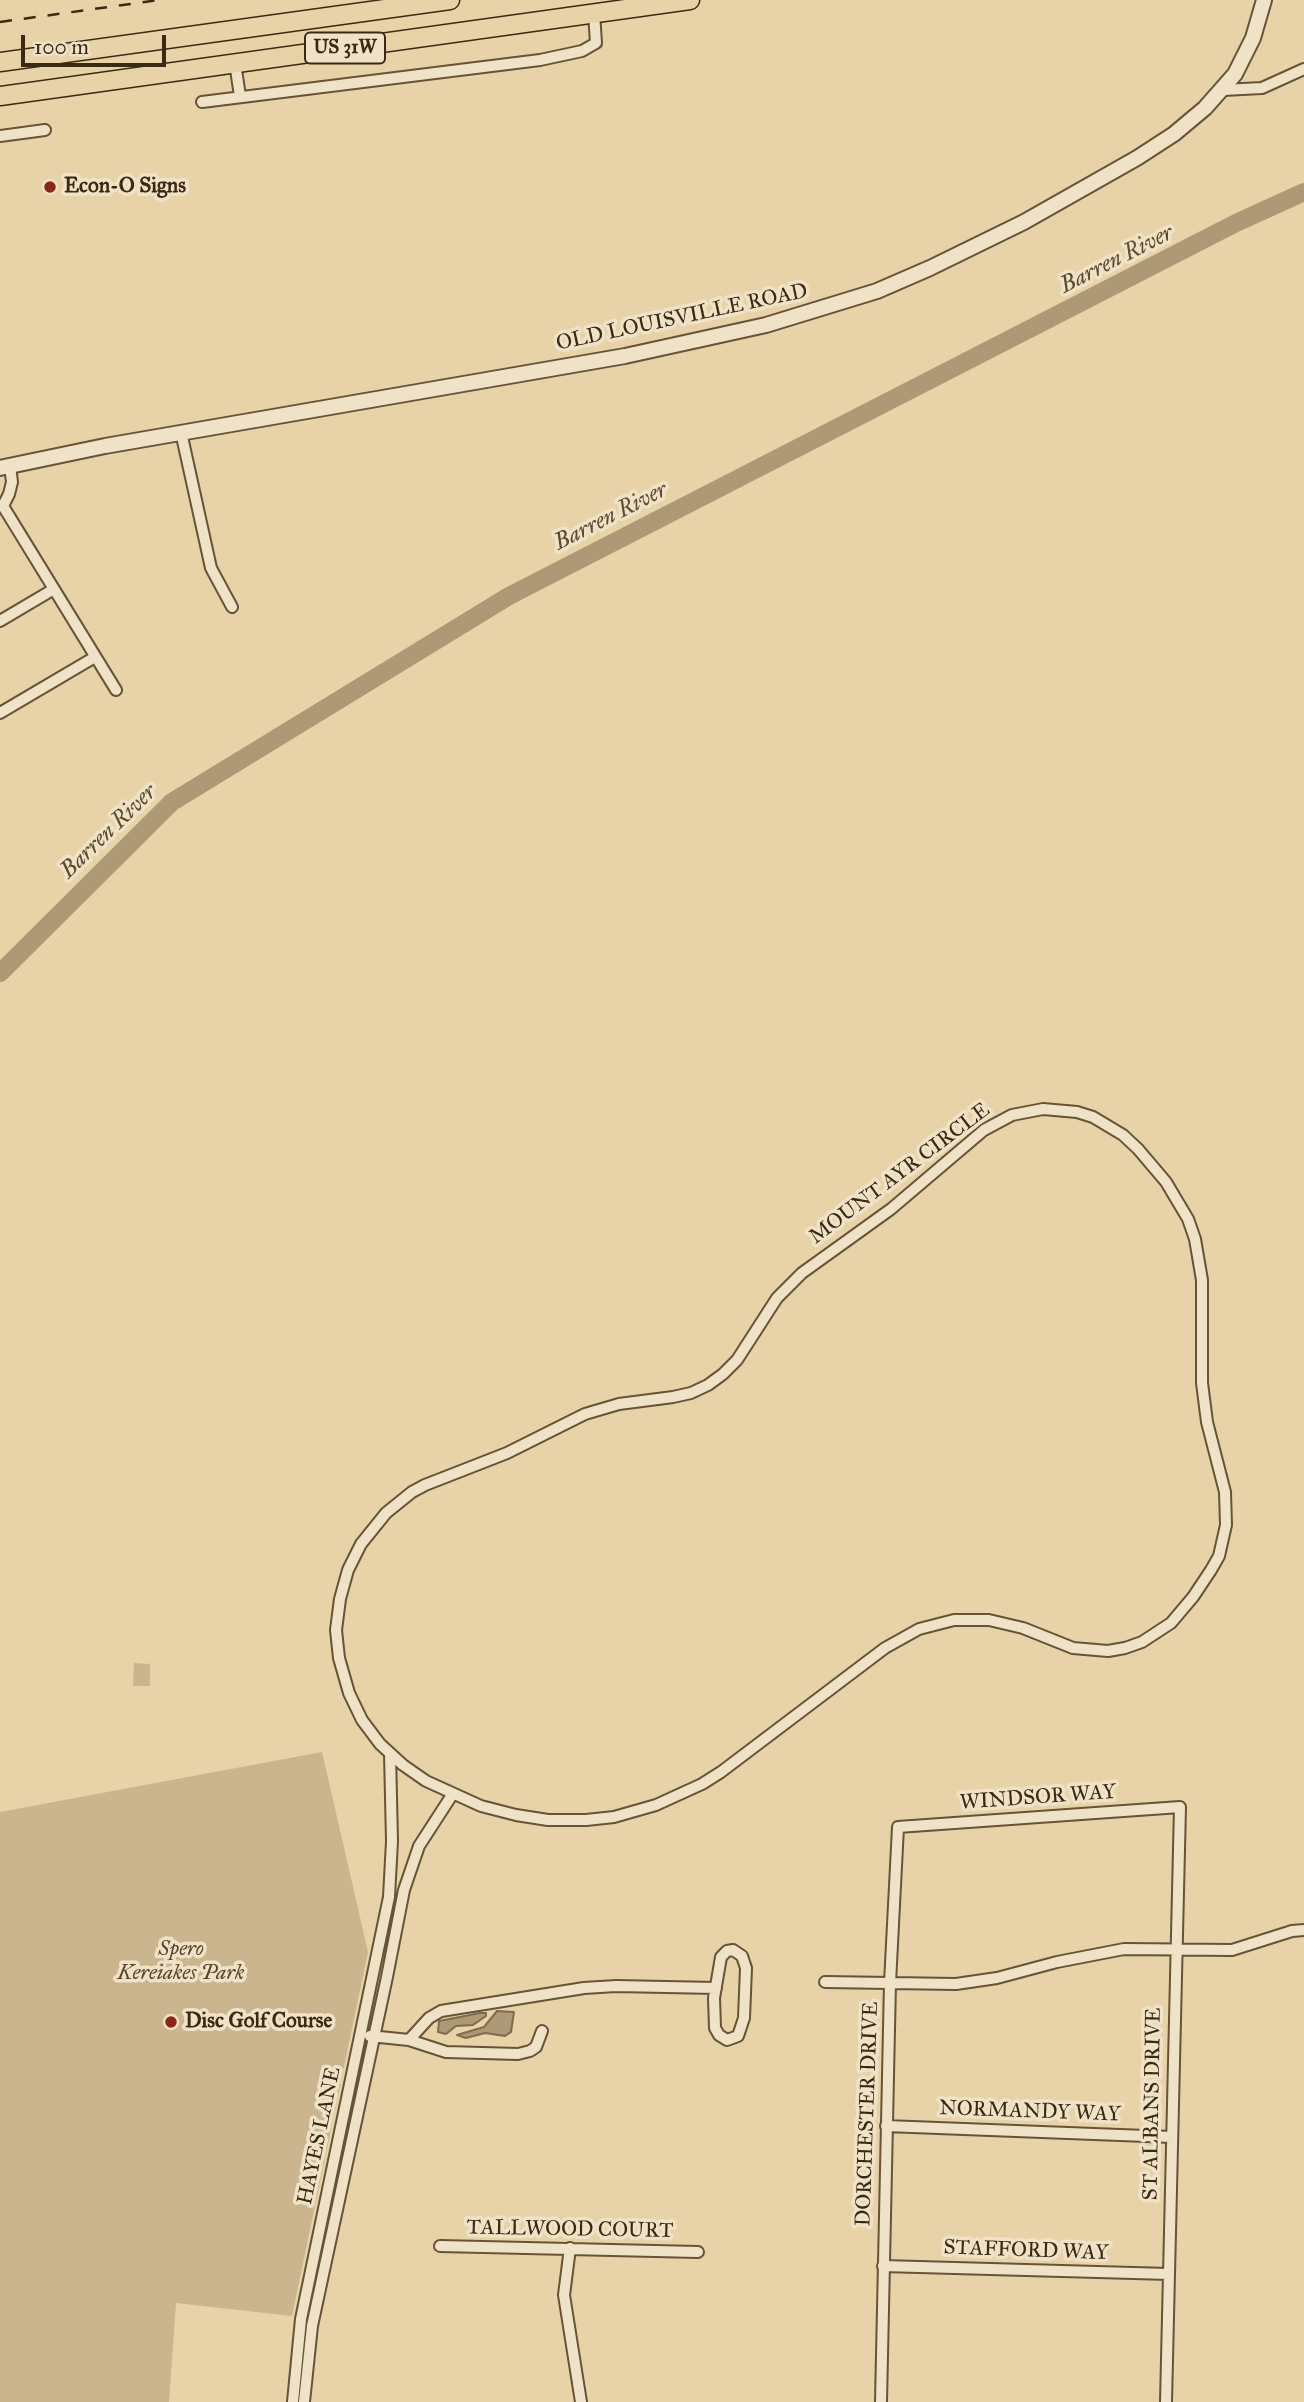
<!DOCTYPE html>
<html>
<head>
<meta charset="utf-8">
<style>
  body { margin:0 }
  #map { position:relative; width:1304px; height:2402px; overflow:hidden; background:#e8d2a8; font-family:"IM FELL Great Primer",serif }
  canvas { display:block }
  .scale { position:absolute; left:21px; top:35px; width:145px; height:32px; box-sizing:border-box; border:4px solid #3a2913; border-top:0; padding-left:9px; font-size:21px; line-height:24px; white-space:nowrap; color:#3a2913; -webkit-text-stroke:5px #f0e2c6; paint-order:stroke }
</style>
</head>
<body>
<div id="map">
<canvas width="1304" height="2402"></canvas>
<div class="scale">100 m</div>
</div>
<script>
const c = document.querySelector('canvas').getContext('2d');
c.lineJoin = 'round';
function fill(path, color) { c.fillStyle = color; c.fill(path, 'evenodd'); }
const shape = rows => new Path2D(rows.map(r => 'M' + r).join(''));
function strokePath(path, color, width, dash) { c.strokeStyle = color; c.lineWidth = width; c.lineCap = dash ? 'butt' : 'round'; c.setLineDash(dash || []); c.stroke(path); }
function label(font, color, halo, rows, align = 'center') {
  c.font = font + ' "IM FELL Great Primer",serif'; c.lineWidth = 7; c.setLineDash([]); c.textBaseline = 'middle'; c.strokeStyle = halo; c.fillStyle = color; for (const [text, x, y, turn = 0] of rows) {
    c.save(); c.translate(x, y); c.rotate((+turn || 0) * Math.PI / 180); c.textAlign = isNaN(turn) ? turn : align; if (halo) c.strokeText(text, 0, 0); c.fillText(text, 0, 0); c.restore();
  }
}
fill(shape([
  [134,1663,150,1664,150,1686,133,1686],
  [322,1752,368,1952,292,2316,176,2303,169,2402,0,2402,0,1812]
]), '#cab58f');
const water = shape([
  [497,2011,514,2012,511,2032,505,2036,485,2033,466,2038,457,2035,484,2027,497,2011],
  [480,2013,486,2013,486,2016,473,2025,456,2026,446,2034,438,2032,439,2021,480,2013]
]);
fill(water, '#ad9975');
strokePath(water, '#7f6c4e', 2);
strokePath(shape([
  [0,973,172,802,509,596,1236,223,1304,192]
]), '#ad9975', 18);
const minor = shape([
  [235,63,240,96],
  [1223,90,1262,88,1304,69],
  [202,102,540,60,582,51,596,43,594,13],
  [0,136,45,130],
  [181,432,211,568,232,607],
  [10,466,12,482,9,494,3,506,116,690],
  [0,621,54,589],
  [0,713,95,657],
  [1043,1109,1077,1112,1093,1117,1123,1135,1138,1149,1166,1182,1188,1219,1195,1239,1202,1280,1202,1383,1207,1422,1225,1492,1226,1525,1219,1556,1211,1570,1193,1597,1171,1623,1142,1642,1125,1648,1108,1651,1073,1648,1023,1628,989,1620,954,1620,919,1629,885,1648,721,1772,702,1784,656,1805,614,1817,586,1820,548,1820,516,1815,481,1806,426,1781,403,1765,380,1744,362,1720,349,1693,339,1658,336,1630,340,1599,348,1570,361,1544,386,1513,412,1492,425,1485,507,1453,585,1414,619,1404,673,1397,691,1393,708,1385,723,1374,737,1360,777,1298,802,1273,891,1209,984,1130,1012,1115,1043,1109],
  [733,1950,742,1956,746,1968,744,2018,738,2036,727,2040,719,2035,715,2028,714,1998,721,1957,727,1951,733,1950],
  [825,1982,956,1984,997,1978,1057,1962,1124,1949,1232,1950,1292,1931,1304,1930],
  [370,2036,409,2040,429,2018,441,2011,584,1988,616,1986,716,1988],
  [409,2040,446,2052,518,2054,530,2051,536,2047,542,2031],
  [886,2126,1172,2137],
  [440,2246,698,2252],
  [570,2248,564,2295,581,2402],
  [883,2266,1169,2274],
  [293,2402,301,2319,389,1897,392,1841,390,1753],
  [304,2402,312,2326,387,1977,404,1890,419,1846,452,1795],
  [881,2402,890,1983,898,1827,1180,1807,1166,2402]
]);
const tertiary = shape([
  [0,468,105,446,625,356,766,325,877,291,930,268,1024,222,1137,158,1174,134,1205,108,1235,74,1253,38,1264,0]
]);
const primary = shape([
  [0,62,450,0],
  [0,96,690,0]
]);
strokePath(minor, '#665338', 14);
strokePath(tertiary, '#665338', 18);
strokePath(primary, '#3a2913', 21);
strokePath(minor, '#f0e2c6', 10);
strokePath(tertiary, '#f0e2c6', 14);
strokePath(primary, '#e8d2a8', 18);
strokePath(shape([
  [0,22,159,0]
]), '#3a2913', 2.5, [12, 12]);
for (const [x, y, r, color] of [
  [50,187,7,"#8f2418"],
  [171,2022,7,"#8f2418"]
]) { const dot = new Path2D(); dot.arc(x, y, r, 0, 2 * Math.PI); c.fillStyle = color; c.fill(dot); strokePath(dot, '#f0e2c6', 2.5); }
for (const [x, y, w] of [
  [345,48,80]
]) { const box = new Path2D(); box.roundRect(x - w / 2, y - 15.5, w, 31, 5); c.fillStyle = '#f0e2c6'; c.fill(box); strokePath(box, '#3a2913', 2); }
label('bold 19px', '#3a2913', null, [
  ["US 31W",345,48]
]);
label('bold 21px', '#3a2913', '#f0e2c6', [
  ["Econ-O Signs",64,187],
  ["Disc Golf Course",185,2022]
], 'left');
label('21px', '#3a2913', '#f0e2c6', [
  ["OLD LOUISVILLE ROAD",682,318,-12],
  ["MOUNT AYR CIRCLE",900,1174,-37],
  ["WINDSOR WAY",1038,1798,-4],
  ["ST ALBANS DRIVE",1153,2104,-89],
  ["NORMANDY WAY",1030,2112,2],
  ["DORCHESTER DRIVE",868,2114,-88],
  ["HAYES LANE",320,2136,-78],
  ["TALLWOOD COURT",570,2230,1],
  ["STAFFORD WAY",1026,2251,2]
]);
label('italic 21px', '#57452c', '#f0e2c6', [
  ["Spero",181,1950],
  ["Kereiakes Park",181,1974]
]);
label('italic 23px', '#5c4b30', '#f0e2c6', [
  ["Barren River",1117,260,-27],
  ["Barren River",611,517,-27],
  ["Barren River",109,832,-44]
]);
</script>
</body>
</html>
